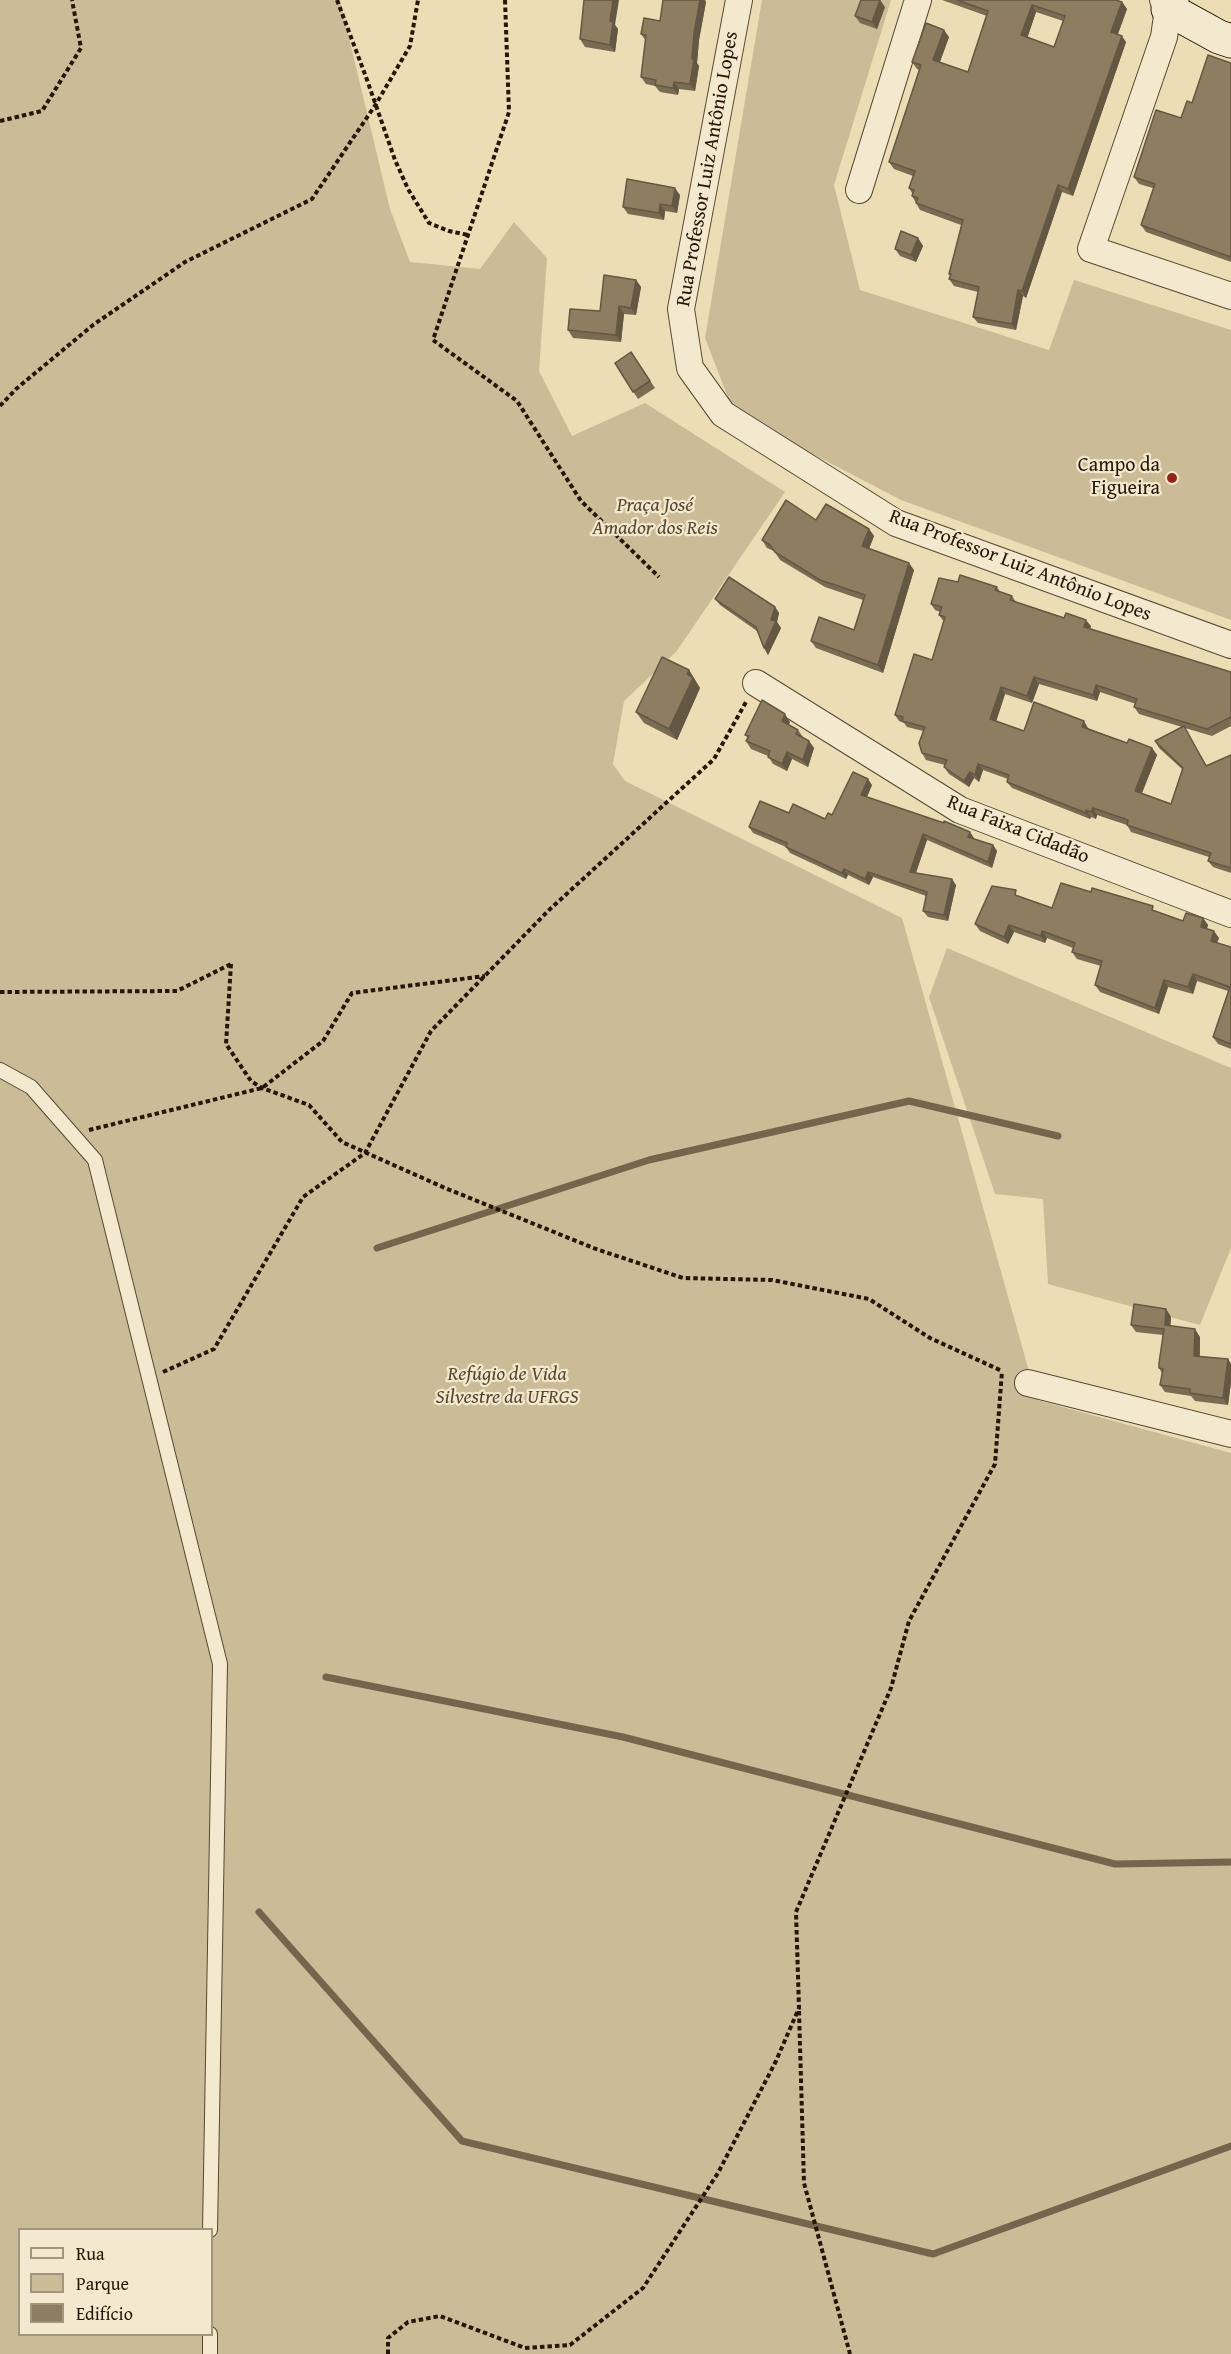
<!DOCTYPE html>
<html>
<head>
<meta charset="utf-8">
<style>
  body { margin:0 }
  #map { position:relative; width:1231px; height:2354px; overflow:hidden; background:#edddb5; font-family:"Gentium Book Plus",serif }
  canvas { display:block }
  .legend { position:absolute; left:18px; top:2228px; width:195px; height:108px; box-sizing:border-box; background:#f3e9cf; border:2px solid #a1957f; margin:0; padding:8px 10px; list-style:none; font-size:18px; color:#271607 }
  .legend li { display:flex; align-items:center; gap:12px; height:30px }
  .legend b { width:30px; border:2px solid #a1957f }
</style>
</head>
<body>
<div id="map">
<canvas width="1231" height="2354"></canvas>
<ul class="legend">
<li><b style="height:8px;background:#f3e9cf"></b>Rua</li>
<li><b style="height:16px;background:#cbbb97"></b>Parque</li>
<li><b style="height:16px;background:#8e7d61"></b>Edifício</li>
</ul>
</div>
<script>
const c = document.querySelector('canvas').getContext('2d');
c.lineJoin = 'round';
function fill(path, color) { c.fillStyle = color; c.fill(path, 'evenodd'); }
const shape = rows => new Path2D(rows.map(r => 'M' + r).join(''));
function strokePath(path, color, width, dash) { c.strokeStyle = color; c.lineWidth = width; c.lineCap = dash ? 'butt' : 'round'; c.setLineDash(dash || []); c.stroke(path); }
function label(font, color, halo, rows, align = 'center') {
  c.font = font + ' "Gentium Book Plus",serif'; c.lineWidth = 4.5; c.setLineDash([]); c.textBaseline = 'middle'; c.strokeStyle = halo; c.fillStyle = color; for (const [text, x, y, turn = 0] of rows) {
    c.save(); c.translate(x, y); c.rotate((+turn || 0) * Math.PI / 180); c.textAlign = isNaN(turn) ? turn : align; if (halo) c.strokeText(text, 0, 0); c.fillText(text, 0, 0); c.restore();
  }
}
fill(shape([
  [0,0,340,0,390,209,410,262,480,269,514,222,547,258,539,371,572,436,645,403,785,492,676,652,624,701,613,764,625,781,902,918,1037,1400,1231,1453,1231,2354,0,2354],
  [20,2230,212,2230,212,2334,20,2334],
  [762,0,891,0,834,185,860,290,1049,350,1074,280,1231,330,1231,620,901,500,734,413,705,338],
  [947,948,1231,1068,1231,1248,1200,1325,1048,1284,1043,1199,995,1194,929,997]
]), '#cbbb97');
strokePath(shape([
  [377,1248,649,1160,909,1101,1058,1136],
  [326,1677,623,1737,1115,1864,1231,1862],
  [259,1912,462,2141,933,2254,1231,2146]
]), '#76654c', 7);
const lane = shape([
  [0,1070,31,1087,95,1160,220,1664,210,2230],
  [210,2354,210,2334]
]);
const street = shape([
  [739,0,681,309,690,368,723,414,896,523,1231,645],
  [1163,0,1168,9,1164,37,1091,249,1231,296],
  [859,190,918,0],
  [756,683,960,810,1231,914],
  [1028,1383,1231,1434]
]);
const secondary = shape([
  [1172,0,1168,9,1219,37,1231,41]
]);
strokePath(lane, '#584832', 16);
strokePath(street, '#584832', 28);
strokePath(secondary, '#271607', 35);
strokePath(shape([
  [337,0,366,77,395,160,408,189,429,223,449,231,468,235],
  [505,0,509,112,433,340,517,401,581,501,659,577],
  [0,121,42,111,81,48,72,0],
  [0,406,16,389,93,325,185,262,312,199,376,104,410,46,418,0],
  [231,964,226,1044,251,1081,262,1088,309,1105,342,1142,445,1188,596,1249,683,1278,772,1280,869,1299,930,1338,1002,1371],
  [0,992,177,991,231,964],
  [89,1130,262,1088,323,1041,352,993,485,976],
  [163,1372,214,1349,303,1197,365,1153,431,1031,548,911,714,759,746,702],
  [799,2011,804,2183,850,2354],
  [388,2354,388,2338,408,2322,440,2316,525,2348,570,2345,643,2288,718,2173,776,2061,799,2008,796,1912,891,1688,909,1621,995,1464,1002,1371]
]), '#271607', 4, [4.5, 3]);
strokePath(lane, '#f3e9cf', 14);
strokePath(street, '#f3e9cf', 26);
strokePath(secondary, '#f3e9cf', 33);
fill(shape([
  [663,0,705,0,706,2,699,40,697,63,699,66,695,91,679,89,678,95,660,92,655,86,646,84,641,77,646,41,641,34,660,21],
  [942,0,1116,0,1122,2,1127,9,1118,34,1126,42,1073,196,1062,192,1026,298,1023,296,1016,330,978,323,973,317,978,292,954,286,949,279,950,276,949,274,961,225,920,210,912,196,912,193,909,188,913,176,894,169,889,162,919,70,917,69,912,62,949,37,940,62,968,72,987,16],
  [1036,12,1063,21,1054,47,1027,38],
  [885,7,877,29,860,23,855,16],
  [615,25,618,29,615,52,585,47,580,39],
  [1231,63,1231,262,1146,232,1141,225,1153,188,1139,184,1134,177,1181,118,1192,103],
  [680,195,677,213,665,211,664,220,628,214,623,207],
  [918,238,923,246,916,262,900,256,895,249],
  [636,280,641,287,636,315,624,314,621,342,573,338,568,330,600,311],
  [631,352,655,388,638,399,615,363],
  [816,520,869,529,874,536,869,549,914,570,883,673,816,648,811,641,854,630,863,600,825,587,780,560,774,551,767,548,762,540],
  [958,582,997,587,1000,592,1012,596,1016,602,1091,626,1090,629,1231,672,1231,726,1212,736,1185,728,1207,766,1231,755,1231,873,1213,867,1208,861,1209,857,1131,832,1127,825,1097,815,1096,819,1091,817,1090,819,1012,788,1007,782,1008,779,983,770,979,782,974,778,969,787,949,774,944,767,945,765,926,760,922,753,923,731,907,727,904,723,899,721,895,715,932,660,944,622,939,615,940,612,935,610,931,604],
  [1039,684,1097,701,1100,692,1136,704,1134,707,1139,714,1182,727,1155,741,1159,748,1182,769,1171,804,1142,793,1157,755,1152,748,1127,743,1088,728,1024,731,996,721,1005,694,1032,703],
  [715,599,775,607,779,613,777,622,781,628,768,655,757,631,720,605],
  [689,670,700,688,677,740,644,723,636,712],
  [790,722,788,725,798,730,803,737,809,741,814,748,808,767,792,759,787,771,773,764,768,756,751,749,746,741,748,738,745,735],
  [872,785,867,797,970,832,974,839,993,845,997,851,992,868,927,840,916,873,956,885,948,921,928,917,923,911,926,896,873,877,869,885,848,875,846,879,790,853,786,847,753,833,749,827,789,813,825,819],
  [1021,897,1052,908,1157,912,1183,921,1203,918,1208,925,1207,929,1219,938,1217,943,1231,947,1231,1049,1218,1044,1213,1037,1228,991,1197,981,1193,994,1168,987,1159,1014,1100,992,1095,985,1101,966,1077,959,1072,952,1073,948,1047,938,1045,943,1014,932,1008,944,980,931,975,924],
  [1166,1309,1171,1317,1170,1326,1200,1337,1200,1356,1228,1359,1231,1364,1231,1382,1228,1405,1195,1401,1191,1396,1165,1392,1160,1385,1162,1373,1159,1368,1163,1335,1136,1332,1131,1325]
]), '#7a6c53');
fill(shape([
  [613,0,619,0,615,25,618,29,615,52,610,45,610,21],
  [700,0,705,0,706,2,699,40,697,63,699,66,695,91,690,84,694,33],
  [880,0,885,7,877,29,872,22],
  [1122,2,1127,9,1116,39,1111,32],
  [1032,5,1036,12,1026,42,1021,35],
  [944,30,949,37,938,67,933,60],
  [1122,36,1126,42,1073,196,1068,189],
  [674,82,679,89,678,95,673,88],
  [1058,185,1062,192,1026,298,1022,291],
  [675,188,680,195,677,213,672,206],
  [660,204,665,211,664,220,659,213],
  [918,238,923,246,916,262,911,255],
  [636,280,641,287,636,315,631,308],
  [1018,290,1023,296,1016,330,1012,324],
  [619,306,624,314,621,342,616,335],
  [869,529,874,536,867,554,862,546],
  [909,563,914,570,883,673,878,665],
  [775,607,779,613,777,622,781,628,768,655,764,648],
  [1086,620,1091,626,1089,633,1084,627],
  [689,670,700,688,677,740,669,729],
  [1034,677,1039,684,1032,703,1027,696],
  [1096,685,1100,692,1097,701,1093,695],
  [1001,687,1005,694,995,725,990,719],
  [785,714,790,722,787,729,782,721],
  [1084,721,1088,728,1087,733,1082,727],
  [809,741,814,748,808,767,803,760],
  [1152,748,1157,755,1140,798,1135,791],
  [787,752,792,759,787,771,782,764],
  [978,764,983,770,979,782,975,775],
  [970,772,974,778,969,787,964,781],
  [868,779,872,785,865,801,861,795],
  [1093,808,1097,815,1096,819,1091,812],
  [1086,810,1091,817,1090,819,1086,813],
  [970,832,974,838,972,843,968,837],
  [923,834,927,840,914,878,910,872],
  [993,845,997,851,992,868,988,862],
  [844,869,848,875,846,879,842,873],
  [868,872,873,877,869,885,865,879],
  [952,879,956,885,948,921,944,915],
  [1203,918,1208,925,1205,934,1201,927],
  [1009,925,1014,932,1008,944,1004,937],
  [1042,931,1047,938,1045,943,1041,936],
  [1214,931,1219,938,1215,947,1211,941],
  [1193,974,1197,981,1193,994,1188,987],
  [1164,980,1168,987,1159,1014,1155,1008],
  [1166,1309,1171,1317,1170,1332,1165,1325],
  [1195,1329,1200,1337,1199,1363,1194,1356],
  [1228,1359,1231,1364,1231,1382,1228,1405,1223,1398]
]), '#635844');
const building = shape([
  [584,0,613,0,610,21,613,22,610,45,580,39,584,0],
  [663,0,700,0,694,33,692,59,694,59,690,84,674,82,673,88,655,85,656,80,641,77,646,35,641,34,644,18,660,21,663,0],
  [861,0,880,0,872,22,855,16,861,0],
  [957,0,1116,0,1122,2,1111,32,1122,36,1068,189,1058,185,1022,291,1018,290,1012,324,973,317,979,287,949,279,951,274,949,274,963,220,916,203,918,198,912,196,914,190,909,188,915,171,889,162,921,65,912,62,926,23,944,30,933,60,968,72,988,11,957,0],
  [1032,5,1065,16,1054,47,1021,35,1032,5],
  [1208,55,1231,63,1231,257,1141,225,1155,184,1134,177,1156,110,1181,118,1187,101,1192,103,1208,55],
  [627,179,675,188,672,206,660,204,659,213,623,207,627,179],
  [901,231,918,238,911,255,895,249,901,231],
  [604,275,636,280,631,308,619,306,616,335,568,330,570,309,600,311,604,275],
  [631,352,650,381,633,392,615,363,631,352],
  [786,500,816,520,826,504,869,529,862,546,909,563,878,665,811,641,819,617,854,630,865,595,820,580,775,552,770,545,762,540,786,500],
  [960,575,997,587,995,590,1012,596,1010,600,1064,618,1066,613,1086,620,1084,627,1231,672,1231,717,1207,729,1134,707,1137,699,1096,685,1093,695,1034,677,1027,696,1001,687,990,719,1024,731,1034,702,1084,721,1082,727,1127,743,1129,739,1152,748,1135,791,1171,804,1183,768,1155,741,1184,726,1206,766,1231,755,1231,868,1208,861,1211,853,1127,825,1128,820,1093,808,1091,812,1086,810,1086,813,1007,782,1009,775,978,764,975,775,970,772,964,781,944,767,947,760,922,753,919,743,925,727,902,721,903,717,895,715,914,654,932,660,945,617,939,615,942,607,931,604,939,578,958,582,960,575],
  [729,577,775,607,771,620,776,621,764,648,756,627,715,599,729,577],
  [662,657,689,670,687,674,693,678,669,729,636,712,662,657],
  [762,700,785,714,782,721,798,730,796,734,809,741,803,760,787,752,782,764,768,757,770,751,746,741,749,736,745,735,762,700],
  [853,772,868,779,861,795,944,823,944,821,970,832,968,837,993,845,988,862,923,834,910,872,952,879,944,915,923,911,927,892,868,872,865,879,844,869,842,873,786,847,787,843,749,827,760,801,789,813,793,804,825,819,828,813,832,815,853,772],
  [1061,883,1091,892,1092,888,1153,906,1152,910,1183,921,1186,913,1203,918,1201,927,1214,931,1211,941,1231,947,1231,1044,1213,1037,1230,987,1193,974,1188,987,1164,980,1155,1008,1095,985,1102,961,1072,952,1075,943,1042,931,1041,936,1009,925,1004,937,975,924,992,886,1016,890,1015,895,1052,908,1061,883],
  [1134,1304,1166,1309,1165,1325,1195,1329,1194,1356,1228,1359,1223,1398,1190,1393,1190,1389,1160,1385,1163,1369,1159,1368,1159,1363,1164,1329,1131,1325,1134,1304]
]);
fill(building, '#8e7d61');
strokePath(building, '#635844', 1.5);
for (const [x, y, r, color] of [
  [1172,478,6,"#8f2418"]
]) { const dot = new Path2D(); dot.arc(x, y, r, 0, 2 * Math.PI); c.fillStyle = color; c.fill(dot); strokePath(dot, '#f3e9cf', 2); }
label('20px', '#271607', '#f3e9cf', [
  ["Rua Professor Luiz Antônio Lopes",708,169,-80],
  ["Rua Professor Luiz Antônio Lopes",1020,566,21],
  ["Rua Faixa Cidadão",1018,830,22]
]);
label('20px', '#271607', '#f3e9cf', [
  ["Campo da",1160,466],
  ["Figueira",1160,489]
], 'right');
label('italic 20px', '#584832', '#f3e9cf', [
  ["Praça José",655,506],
  ["Amador dos Reis",655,529],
  ["Refúgio de Vida",507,1375],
  ["Silvestre da UFRGS",507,1398]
]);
</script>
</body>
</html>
